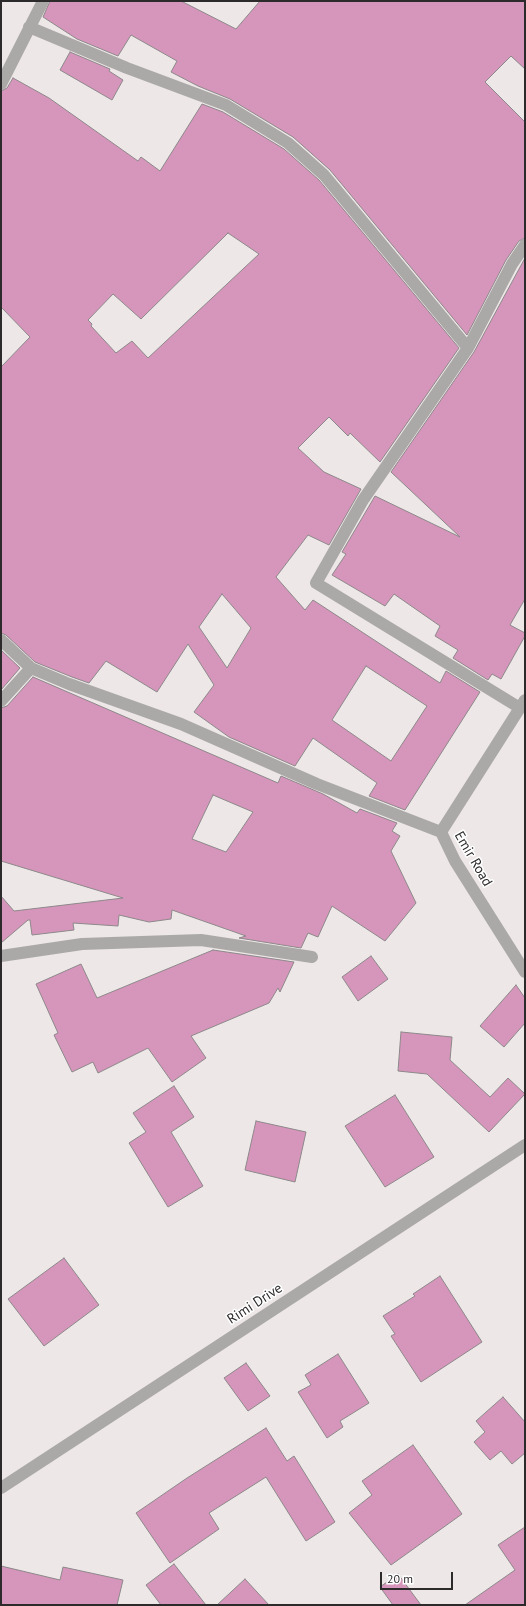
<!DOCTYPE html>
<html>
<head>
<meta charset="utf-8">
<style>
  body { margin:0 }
  #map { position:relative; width:526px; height:1606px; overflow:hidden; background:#ede7e7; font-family:"PT Sans",sans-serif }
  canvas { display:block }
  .frame { position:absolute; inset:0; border:2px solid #2d2a2b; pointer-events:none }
  .scale { position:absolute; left:380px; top:1572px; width:73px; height:18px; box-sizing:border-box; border:2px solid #2d2a2b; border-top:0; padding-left:5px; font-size:12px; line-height:14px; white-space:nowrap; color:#2d2a2b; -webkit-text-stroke:3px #fff; paint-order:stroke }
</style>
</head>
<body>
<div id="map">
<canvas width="526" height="1606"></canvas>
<div class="frame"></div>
<div class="scale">20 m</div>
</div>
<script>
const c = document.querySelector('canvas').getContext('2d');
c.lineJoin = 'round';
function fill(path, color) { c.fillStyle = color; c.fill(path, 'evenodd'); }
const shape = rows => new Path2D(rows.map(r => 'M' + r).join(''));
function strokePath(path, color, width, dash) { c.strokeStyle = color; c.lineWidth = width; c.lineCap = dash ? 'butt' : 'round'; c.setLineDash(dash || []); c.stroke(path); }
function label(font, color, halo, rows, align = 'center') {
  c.font = font + ' "PT Sans",sans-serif'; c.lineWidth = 3; c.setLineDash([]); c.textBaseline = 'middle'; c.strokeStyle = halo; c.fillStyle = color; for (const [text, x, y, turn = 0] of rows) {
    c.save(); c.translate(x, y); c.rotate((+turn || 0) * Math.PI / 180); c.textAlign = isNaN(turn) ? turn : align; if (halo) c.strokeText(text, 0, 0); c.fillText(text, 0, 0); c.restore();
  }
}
const building = shape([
  [50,1,181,1,236,29,260,1,525,1,525,69,511,56,485,82,525,122,525,238,519,241,506,260,467,335,330,170,293,137,230,99,198,86,171,72,177,61,131,35,118,56,77,39,43,17,50,1],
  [70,52,110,69,109,71,123,80,112,100,60,70,70,52],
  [13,78,49,98,138,161,141,157,160,171,202,104,223,112,284,149,319,180,459,348,380,462,350,433,348,436,329,417,298,448,324,472,361,489,329,545,308,535,276,577,305,610,313,600,440,683,446,671,480,692,405,810,369,796,377,783,313,738,295,766,229,737,194,712,214,685,188,644,157,692,106,661,89,683,72,677,35,662,6,635,1,633,1,367,30,337,1,307,1,91,7,88,13,78],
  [228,233,259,254,148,358,132,341,116,353,91,326,92,324,88,320,113,294,141,319,228,233],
  [222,594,251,628,227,668,199,627,222,594],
  [366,666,427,706,391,761,332,720,366,666],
  [525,258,525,599,510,625,525,633,525,636,501,679,492,674,488,680,453,658,458,650,435,636,440,626,394,594,385,606,332,575,346,554,342,552,375,496,460,537,391,472,474,352,525,258],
  [1,650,20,668,1,690,1,650],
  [33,677,278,783,281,776,323,794,357,813,360,809,397,823,392,831,400,836,391,851,416,903,385,941,332,906,318,937,308,933,301,948,239,938,246,936,172,910,171,919,149,922,119,915,118,926,73,923,74,930,32,935,30,920,28,920,1,943,1,896,14,911,123,898,1,861,1,708,7,706,33,677],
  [213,795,253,812,226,852,192,839,213,795],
  [213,950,294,962,280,992,278,988,269,1003,191,1036,206,1058,172,1082,148,1048,98,1073,93,1062,72,1072,54,1035,58,1033,36,984,81,964,97,998,213,950],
  [371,956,388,979,358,1001,342,977,371,956],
  [516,985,525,998,525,1023,504,1047,480,1026,516,985],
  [401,1032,452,1037,450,1060,490,1097,508,1078,525,1094,489,1132,427,1074,398,1071,401,1032],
  [174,1086,194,1117,171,1132,203,1186,168,1207,129,1143,146,1132,133,1113,174,1086],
  [395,1095,434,1157,385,1187,345,1126,395,1095],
  [256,1121,306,1132,295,1182,245,1170,256,1121],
  [64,1258,99,1305,44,1346,8,1299,64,1258],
  [440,1276,482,1342,421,1382,391,1336,395,1334,383,1316,415,1296,413,1294,440,1276],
  [338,1354,369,1403,340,1421,343,1427,327,1438,298,1392,311,1385,305,1375,338,1354],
  [246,1363,270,1396,248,1411,224,1378,246,1363],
  [503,1397,525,1422,525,1453,512,1464,501,1451,490,1460,474,1442,485,1432,476,1421,503,1397],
  [266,1428,287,1461,294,1456,335,1522,306,1541,266,1477,209,1513,219,1529,170,1563,136,1513,187,1478,266,1428],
  [413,1445,462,1514,391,1565,349,1513,372,1495,362,1481,413,1445],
  [525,1527,525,1605,465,1605,515,1570,498,1545,525,1527],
  [174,1564,206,1605,161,1605,146,1585,174,1564],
  [1,1566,60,1580,63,1567,123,1580,117,1605,1,1605,1,1566],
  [398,1574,421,1605,393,1605,380,1587,398,1574],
  [245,1579,269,1605,217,1605,245,1579]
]);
fill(building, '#d695ba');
strokePath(building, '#8d888a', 1);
strokePath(shape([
  [29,27,127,68,226,105,288,143,324,175,468,348],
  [1,84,43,1],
  [1,640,31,668,69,684,181,724,317,784,441,832],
  [525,700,441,832,455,861,525,972],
  [1,701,31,668],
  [520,708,316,583,363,500,468,348,512,264,525,245],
  [1,956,82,944,201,940,312,957]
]), '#aba9a8', 12);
strokePath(shape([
  [1,1488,525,1145]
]), '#aba9a8', 12);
label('14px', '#2d2a2b', '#fff', [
  ["Emir Road",473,859,60],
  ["Rimi Drive",255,1304,-33]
]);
</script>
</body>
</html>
